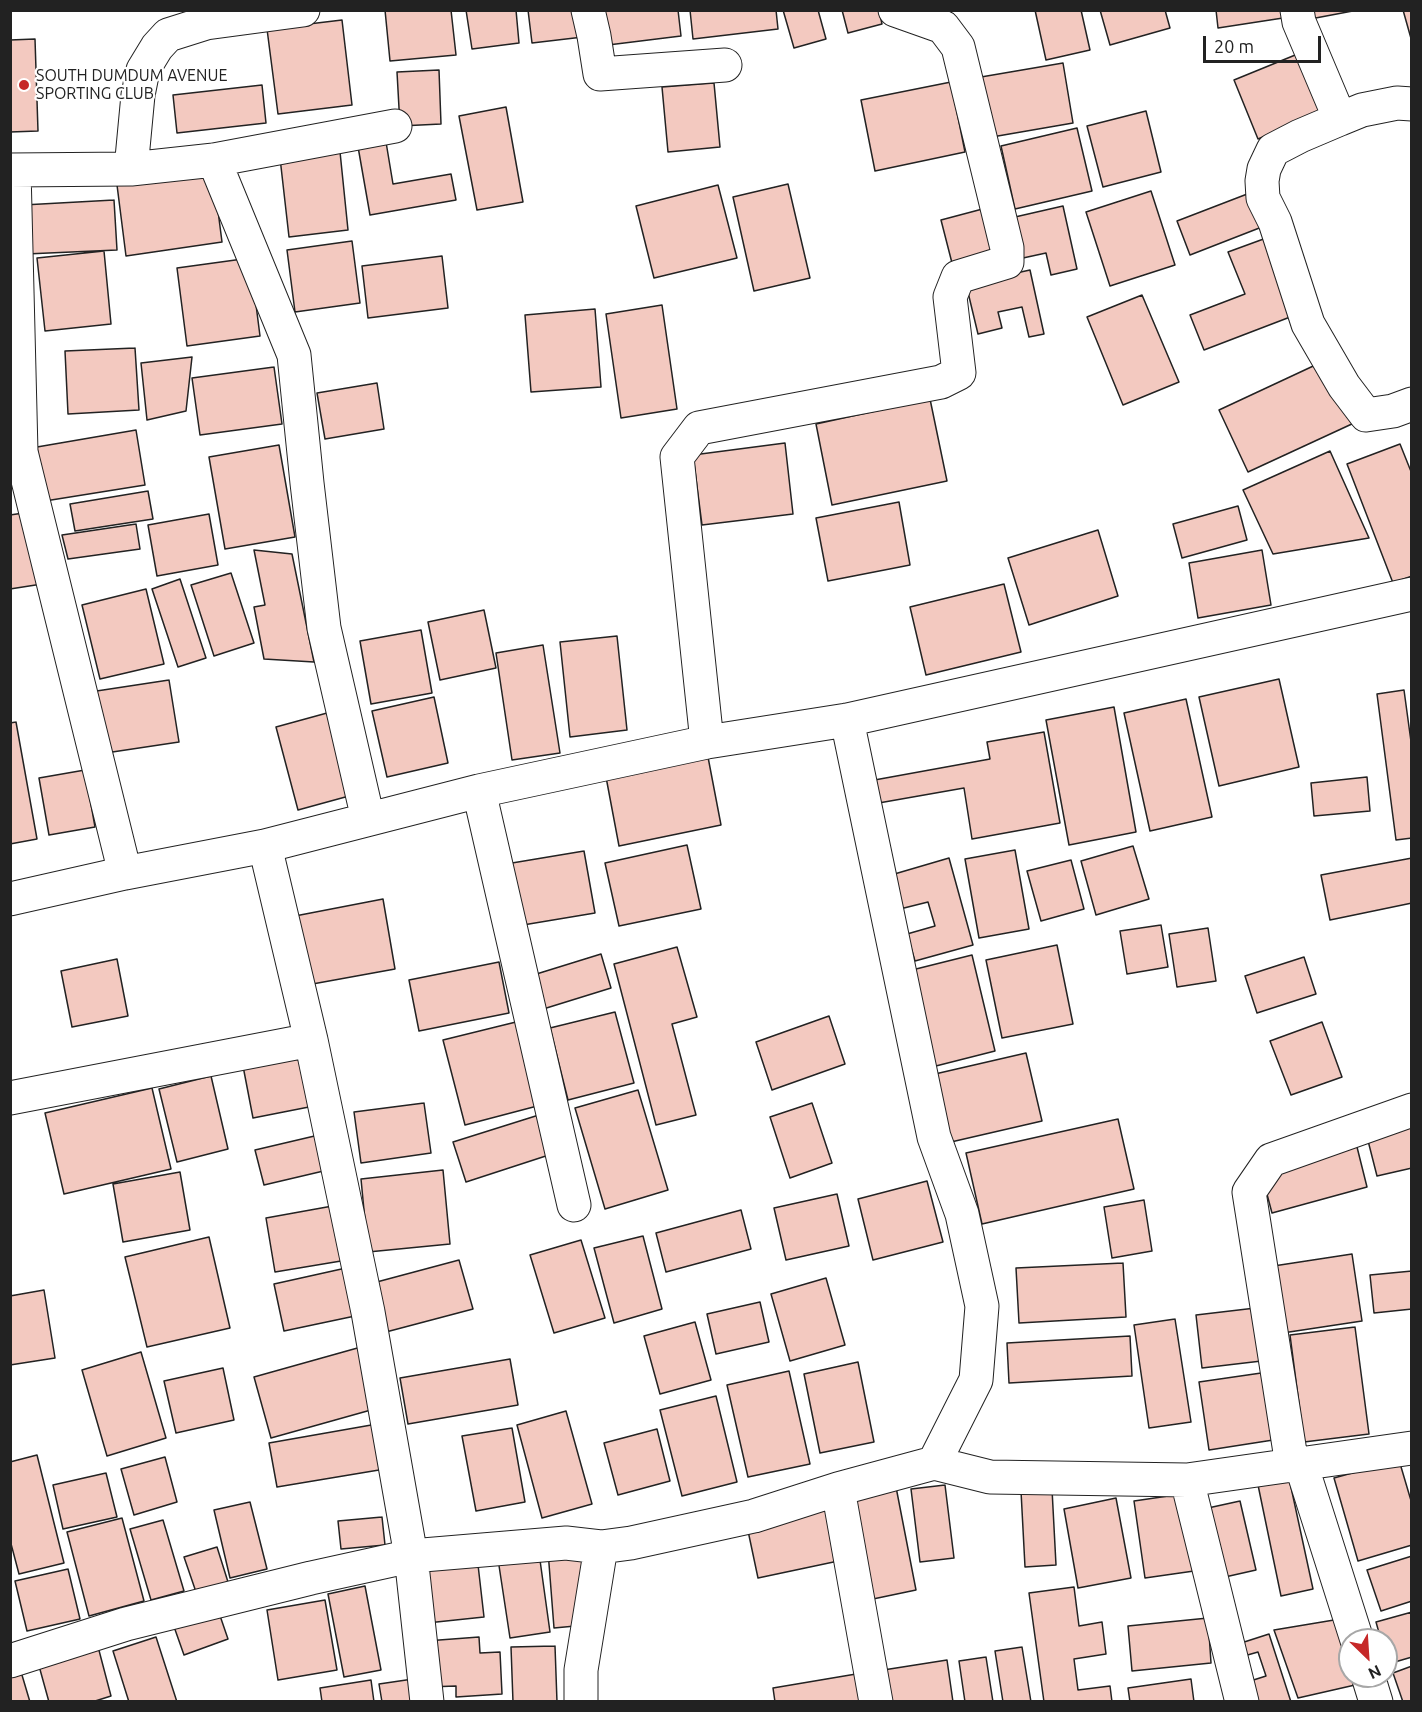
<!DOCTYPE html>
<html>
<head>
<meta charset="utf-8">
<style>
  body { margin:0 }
  #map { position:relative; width:1422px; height:1712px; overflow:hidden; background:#fff; font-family:Ubuntu,sans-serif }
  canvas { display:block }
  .frame { position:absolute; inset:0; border:12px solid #222; pointer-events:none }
  .north { position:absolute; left:1338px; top:1628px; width:60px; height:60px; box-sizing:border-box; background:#fff; border:2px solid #a7a7a7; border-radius:50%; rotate:155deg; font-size:16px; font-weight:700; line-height:24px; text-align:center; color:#222 }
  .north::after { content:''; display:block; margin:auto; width:21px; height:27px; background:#c62828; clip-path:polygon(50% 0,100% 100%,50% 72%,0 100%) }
  .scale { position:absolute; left:1203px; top:36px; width:118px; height:27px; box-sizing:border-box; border:3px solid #222; border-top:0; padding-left:8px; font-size:18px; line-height:21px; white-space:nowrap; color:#222; -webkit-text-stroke:4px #fff; paint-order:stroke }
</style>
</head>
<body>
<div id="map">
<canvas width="1422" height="1712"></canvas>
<div class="frame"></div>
<div class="north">N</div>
<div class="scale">20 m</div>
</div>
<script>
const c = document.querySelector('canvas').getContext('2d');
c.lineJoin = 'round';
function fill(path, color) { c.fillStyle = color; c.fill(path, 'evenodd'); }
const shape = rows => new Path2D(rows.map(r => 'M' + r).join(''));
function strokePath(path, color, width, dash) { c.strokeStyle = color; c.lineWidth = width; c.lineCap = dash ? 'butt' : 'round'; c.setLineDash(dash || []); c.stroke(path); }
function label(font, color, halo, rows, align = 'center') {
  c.font = font + ' Ubuntu,sans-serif'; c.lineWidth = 4.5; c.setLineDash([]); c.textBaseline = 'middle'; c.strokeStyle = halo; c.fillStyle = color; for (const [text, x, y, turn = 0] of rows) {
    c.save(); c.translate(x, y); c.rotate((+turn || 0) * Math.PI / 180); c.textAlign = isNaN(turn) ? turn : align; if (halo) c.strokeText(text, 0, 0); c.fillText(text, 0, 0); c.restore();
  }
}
const building = shape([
  [385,10,451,10,456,55,390,61,385,10],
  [466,10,516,10,519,43,472,49,466,10],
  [528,10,580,10,583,37,532,43,528,10],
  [604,10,678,10,681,36,608,45,604,10],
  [690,10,776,10,778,29,693,39,690,10],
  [783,10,818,10,826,39,794,48,783,10],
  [842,10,879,10,882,24,848,33,842,10],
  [1035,10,1081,10,1090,50,1046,60,1035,10],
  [1100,10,1165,10,1170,28,1110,45,1100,10],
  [1216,10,1282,10,1283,18,1218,28,1216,10],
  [1303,10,1358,10,1305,20,1303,10],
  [1403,10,1412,10,1412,42,1403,10],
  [342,20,352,105,278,114,267,29,342,20],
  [35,39,38,131,10,132,10,40,35,39],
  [1305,51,1329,110,1258,139,1234,80,1305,51],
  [1063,63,1073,123,992,137,981,77,1063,63],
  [439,70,441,124,400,126,397,72,439,70],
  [951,82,965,152,875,171,861,100,951,82],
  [714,83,720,147,668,152,662,87,714,83],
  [262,85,266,123,177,133,173,95,262,85],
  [506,107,523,202,477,210,459,116,506,107],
  [1146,111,1161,172,1103,187,1087,126,1146,111],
  [1077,128,1092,191,1015,209,1001,146,1077,128],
  [385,136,393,184,451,174,456,200,370,215,357,141,385,136],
  [339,142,348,230,289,237,279,149,339,142],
  [213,172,222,242,126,256,117,185,213,172],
  [788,184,810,278,754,291,733,197,788,184],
  [718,185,737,258,654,278,636,206,718,185],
  [1151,191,1175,265,1110,286,1086,212,1151,191],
  [1255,191,1267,225,1190,255,1177,221,1255,191],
  [114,200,117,250,26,254,23,205,114,200],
  [1063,206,1077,269,1051,275,1046,253,1023,258,1015,217,1063,206],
  [990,207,1002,250,952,263,941,220,990,207],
  [1269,237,1298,314,1204,350,1190,315,1245,294,1228,252,1269,237],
  [352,241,360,303,295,312,287,250,352,241],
  [104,251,111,324,45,331,37,258,104,251],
  [442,256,448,308,368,318,362,266,442,256],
  [250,258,260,336,187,346,177,268,250,258],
  [1030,270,1044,334,1029,337,1022,307,998,312,1002,328,978,334,966,284,1030,270],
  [1142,295,1179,382,1123,405,1087,317,1142,295],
  [662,305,677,409,621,418,606,314,662,305],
  [595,309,601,387,531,392,525,315,595,309],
  [135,348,139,410,68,414,65,351,135,348],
  [192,357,186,411,147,420,141,363,192,357],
  [1324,361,1354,423,1248,472,1219,410,1324,361],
  [274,367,282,424,200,435,192,378,274,367],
  [377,383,384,429,325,439,317,393,377,383],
  [930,399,947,481,832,505,816,424,930,399],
  [136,430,145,485,45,501,37,447,136,430],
  [785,443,793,514,702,525,693,455,785,443],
  [1400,444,1412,474,1412,576,1393,583,1347,464,1400,444],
  [279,445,295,537,225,549,209,457,279,445],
  [1330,451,1369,538,1273,554,1243,490,1330,451],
  [148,491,153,519,75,531,70,504,148,491],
  [899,502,910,565,828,581,816,518,899,502],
  [1238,506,1247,540,1182,558,1173,524,1238,506],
  [30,512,42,584,10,589,10,515,30,512],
  [209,514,218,565,157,576,148,525,209,514],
  [136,524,140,549,68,559,62,535,136,524],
  [1098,530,1118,596,1029,625,1008,558,1098,530],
  [254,550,292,554,314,662,264,659,254,607,265,605,254,550],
  [1262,550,1271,605,1198,618,1189,563,1262,550],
  [231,573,254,643,214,656,191,585,231,573],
  [180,579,206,658,178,667,152,589,180,579],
  [1004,584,1021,652,926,675,910,607,1004,584],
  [146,589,164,664,100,679,82,605,146,589],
  [484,610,496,668,440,680,428,622,484,610],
  [421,630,432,693,371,704,360,641,421,630],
  [617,636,627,730,570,737,560,642,617,636],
  [543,645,560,753,512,760,496,653,543,645],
  [1279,679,1299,767,1219,786,1199,697,1279,679],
  [169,680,179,742,99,754,90,692,169,680],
  [1404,690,1412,749,1412,838,1396,840,1377,694,1404,690],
  [434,697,448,763,387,777,372,711,434,697],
  [1186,699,1212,817,1150,831,1124,713,1186,699],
  [1114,707,1136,832,1069,845,1046,720,1114,707],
  [327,713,349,796,298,810,276,727,327,713],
  [16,722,37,839,10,844,10,723,16,722],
  [1044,732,1060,823,972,839,964,788,873,804,869,781,990,759,987,742,1044,732],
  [708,757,721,825,619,846,606,777,708,757],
  [85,770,95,827,49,835,39,778,85,770],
  [1367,777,1370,811,1314,816,1311,783,1367,777],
  [687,845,701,909,619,926,605,863,687,845],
  [1133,846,1149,899,1096,915,1081,861,1133,846],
  [1015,850,1029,929,979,938,965,859,1015,850],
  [584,851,595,913,523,925,512,863,584,851],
  [949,858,973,945,915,961,907,934,935,926,928,902,900,909,891,875,949,858],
  [1412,858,1412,903,1330,920,1321,875,1412,858],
  [1071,860,1084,909,1041,921,1027,871,1071,860],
  [383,899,395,969,307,985,295,916,383,899],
  [1161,925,1168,967,1127,974,1120,931,1161,925],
  [1208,928,1216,981,1177,987,1169,934,1208,928],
  [1057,945,1073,1024,1002,1038,986,960,1057,945],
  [677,947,697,1017,672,1024,696,1115,656,1125,614,964,677,947],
  [601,954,611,988,540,1010,530,976,601,954],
  [972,955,995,1051,928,1068,904,972,972,955],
  [1304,957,1316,994,1257,1013,1245,976,1304,957],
  [117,959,128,1016,72,1027,61,971,117,959],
  [499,962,509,1013,419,1031,409,980,499,962],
  [615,1012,634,1083,568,1100,550,1028,615,1012],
  [829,1016,845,1064,772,1090,756,1042,829,1016],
  [520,1021,541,1105,465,1125,443,1040,520,1021],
  [1322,1022,1342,1077,1291,1095,1270,1041,1322,1022],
  [1026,1053,1042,1121,951,1142,935,1074,1026,1053],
  [304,1054,314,1106,253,1118,243,1066,304,1054],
  [211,1076,228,1149,177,1162,159,1089,211,1076],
  [152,1088,171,1169,64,1194,45,1113,152,1088],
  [638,1090,668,1190,605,1209,575,1108,638,1090],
  [424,1103,431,1153,361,1163,354,1112,424,1103],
  [812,1103,832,1163,790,1178,770,1117,812,1103],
  [1412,1109,1412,1168,1377,1176,1363,1121,1412,1109],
  [542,1114,555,1153,466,1182,453,1142,542,1114],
  [1118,1119,1134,1189,982,1224,966,1153,1118,1119],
  [323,1134,332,1169,264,1185,255,1150,323,1134],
  [1356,1143,1367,1187,1272,1213,1260,1168,1356,1143],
  [443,1170,450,1244,368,1252,361,1179,443,1170],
  [180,1172,190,1230,123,1242,113,1184,180,1172],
  [927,1181,943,1242,873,1260,858,1199,927,1181],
  [837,1194,849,1246,786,1260,774,1208,837,1194],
  [1144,1200,1152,1251,1112,1258,1104,1207,1144,1200],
  [338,1205,347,1260,275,1272,266,1218,338,1205],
  [741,1210,751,1249,666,1272,656,1233,741,1210],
  [643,1236,662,1309,614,1323,594,1248,643,1236],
  [209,1237,230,1328,147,1347,125,1257,209,1237],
  [581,1240,605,1318,554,1333,530,1255,581,1240],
  [1352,1254,1362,1321,1276,1334,1267,1267,1352,1254],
  [459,1260,473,1309,386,1332,373,1283,459,1260],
  [1123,1263,1126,1317,1019,1323,1016,1268,1123,1263],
  [346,1268,355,1316,284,1331,274,1284,346,1268],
  [1412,1271,1412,1309,1374,1313,1370,1275,1412,1271],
  [826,1278,845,1345,790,1361,771,1294,826,1278],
  [44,1290,55,1358,10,1365,10,1296,44,1290],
  [760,1302,769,1342,716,1354,707,1314,760,1302],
  [1264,1307,1270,1360,1202,1368,1196,1315,1264,1307],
  [1175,1319,1191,1422,1149,1428,1134,1325,1175,1319],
  [695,1322,711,1380,660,1394,644,1336,695,1322],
  [1355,1327,1369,1434,1304,1442,1290,1335,1355,1327],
  [1130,1336,1132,1376,1009,1383,1007,1343,1130,1336],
  [361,1347,378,1408,271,1438,254,1377,361,1347],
  [141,1352,166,1438,107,1456,82,1370,141,1352],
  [510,1359,518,1405,408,1424,400,1378,510,1359],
  [858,1362,874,1442,820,1453,804,1374,858,1362],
  [223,1368,234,1420,176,1433,164,1381,223,1368],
  [789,1371,810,1464,748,1477,727,1385,789,1371],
  [1275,1371,1286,1438,1209,1450,1199,1382,1275,1371],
  [716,1396,737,1482,682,1496,660,1410,716,1396],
  [566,1411,592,1504,542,1518,517,1425,566,1411],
  [377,1424,385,1469,277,1487,269,1443,377,1424],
  [512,1428,525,1502,476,1511,462,1436,512,1428],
  [657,1429,670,1481,618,1495,604,1443,657,1429],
  [37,1455,64,1563,19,1574,10,1540,10,1462,37,1455],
  [165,1457,177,1502,134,1515,121,1469,165,1457],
  [1399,1460,1412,1504,1412,1545,1358,1561,1334,1478,1399,1460],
  [106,1473,117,1517,63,1529,53,1485,106,1473],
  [1289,1478,1313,1589,1281,1596,1258,1485,1289,1478],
  [945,1485,954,1558,920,1562,911,1489,945,1485],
  [896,1487,916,1590,873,1599,852,1496,896,1487],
  [1052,1489,1056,1565,1025,1567,1021,1491,1052,1489],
  [1182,1494,1194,1571,1145,1578,1134,1501,1182,1494],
  [1116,1498,1131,1578,1078,1588,1064,1509,1116,1498],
  [1240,1501,1256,1570,1225,1577,1208,1508,1240,1501],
  [250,1502,267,1569,230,1578,214,1510,250,1502],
  [832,1509,843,1560,758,1578,747,1526,832,1509],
  [382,1517,385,1545,341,1549,338,1521,382,1517],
  [122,1518,144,1601,89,1616,67,1532,122,1518],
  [163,1520,184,1591,151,1600,130,1529,163,1520],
  [217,1547,228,1582,196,1592,184,1557,217,1547],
  [581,1548,586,1625,554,1628,548,1551,581,1548],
  [539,1553,550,1632,510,1638,498,1559,539,1553],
  [477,1556,484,1617,427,1623,419,1563,477,1556],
  [1412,1556,1412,1601,1381,1611,1367,1570,1412,1556],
  [68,1569,80,1619,27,1631,15,1581,68,1569],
  [365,1586,381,1670,344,1677,328,1594,365,1586],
  [1074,1587,1079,1626,1102,1622,1106,1654,1074,1659,1078,1690,1110,1686,1112,1702,1044,1702,1029,1593,1074,1587],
  [325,1600,337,1670,278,1680,267,1610,325,1600],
  [216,1604,228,1639,184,1655,172,1621,216,1604],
  [1412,1612,1412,1657,1388,1664,1386,1656,1386,1640,1381,1640,1376,1622,1412,1612],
  [1208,1618,1211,1663,1132,1671,1128,1626,1208,1618],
  [1334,1620,1350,1669,1350,1676,1352,1676,1355,1685,1298,1698,1274,1630,1334,1620],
  [1269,1634,1291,1702,1254,1702,1244,1683,1266,1676,1258,1652,1244,1656,1238,1644,1269,1634],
  [156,1637,177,1702,129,1702,113,1651,156,1637],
  [479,1637,480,1653,500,1652,502,1694,456,1697,456,1686,428,1687,426,1641,479,1637],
  [96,1639,111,1696,92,1702,49,1702,36,1655,96,1639],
  [555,1646,557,1702,513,1702,511,1647,555,1646],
  [1022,1647,1031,1702,1003,1702,995,1651,1022,1647],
  [986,1657,993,1702,965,1702,959,1661,986,1657],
  [947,1660,953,1702,882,1702,877,1671,947,1660],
  [19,1665,30,1702,10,1702,10,1667,19,1665],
  [1412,1666,1412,1702,1403,1702,1393,1673,1412,1666],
  [862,1673,867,1702,775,1702,773,1688,862,1673],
  [413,1679,417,1702,382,1702,379,1684,413,1679],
  [1191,1679,1194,1702,1130,1702,1128,1688,1191,1679],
  [371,1680,374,1702,322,1702,320,1688,371,1680]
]);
fill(building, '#f3c9c0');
strokePath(building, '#222', 1.5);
const minor = shape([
  [588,10,594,36,600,74,725,65],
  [1297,10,1299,22,1340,119,1362,110,1397,103,1412,104],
  [1340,119,1300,136,1273,150,1264,169,1262,181,1263,198,1275,222,1308,324,1344,386,1366,415,1393,411,1412,404],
  [214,160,294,355,307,483,324,628,368,819],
  [131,169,214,160,395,126],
  [10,170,131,169,138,95,143,70,157,47,168,35,206,23,303,10],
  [14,170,21,452,125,873],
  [847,720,934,1137,962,1214,982,1306,976,1380,934,1463],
  [707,742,677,457,699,428,941,382,959,373,950,297,958,277,1007,262,1007,248,958,47,943,27,895,10],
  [479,791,574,1205],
  [265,846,311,1040,368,1312,411,1556,427,1702],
  [10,899,125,873,265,846,479,791,707,742,847,720,1412,594],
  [10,1098,311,1040],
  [1301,1464,1357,1640],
  [1292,1465,1249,1192,1271,1160,1412,1110],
  [1187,1480,1242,1702],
  [838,1489,876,1702],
  [10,1661,126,1624,311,1578,411,1556,566,1543,601,1547,631,1543,754,1516,838,1489,934,1463,990,1477,1187,1480,1412,1448],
  [1368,1676,1376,1702],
  [581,1702,581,1670,601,1547]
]);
strokePath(minor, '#222', 35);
strokePath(minor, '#fff', 33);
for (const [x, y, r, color] of [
  [24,85,6,"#c62828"]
]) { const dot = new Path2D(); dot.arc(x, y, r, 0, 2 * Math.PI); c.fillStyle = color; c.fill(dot); strokePath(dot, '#fff', 2); }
label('16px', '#222', '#fff', [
  ["SOUTH DUMDUM AVENUE",36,76],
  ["SPORTING CLUB",36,94]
], 'left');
</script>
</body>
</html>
